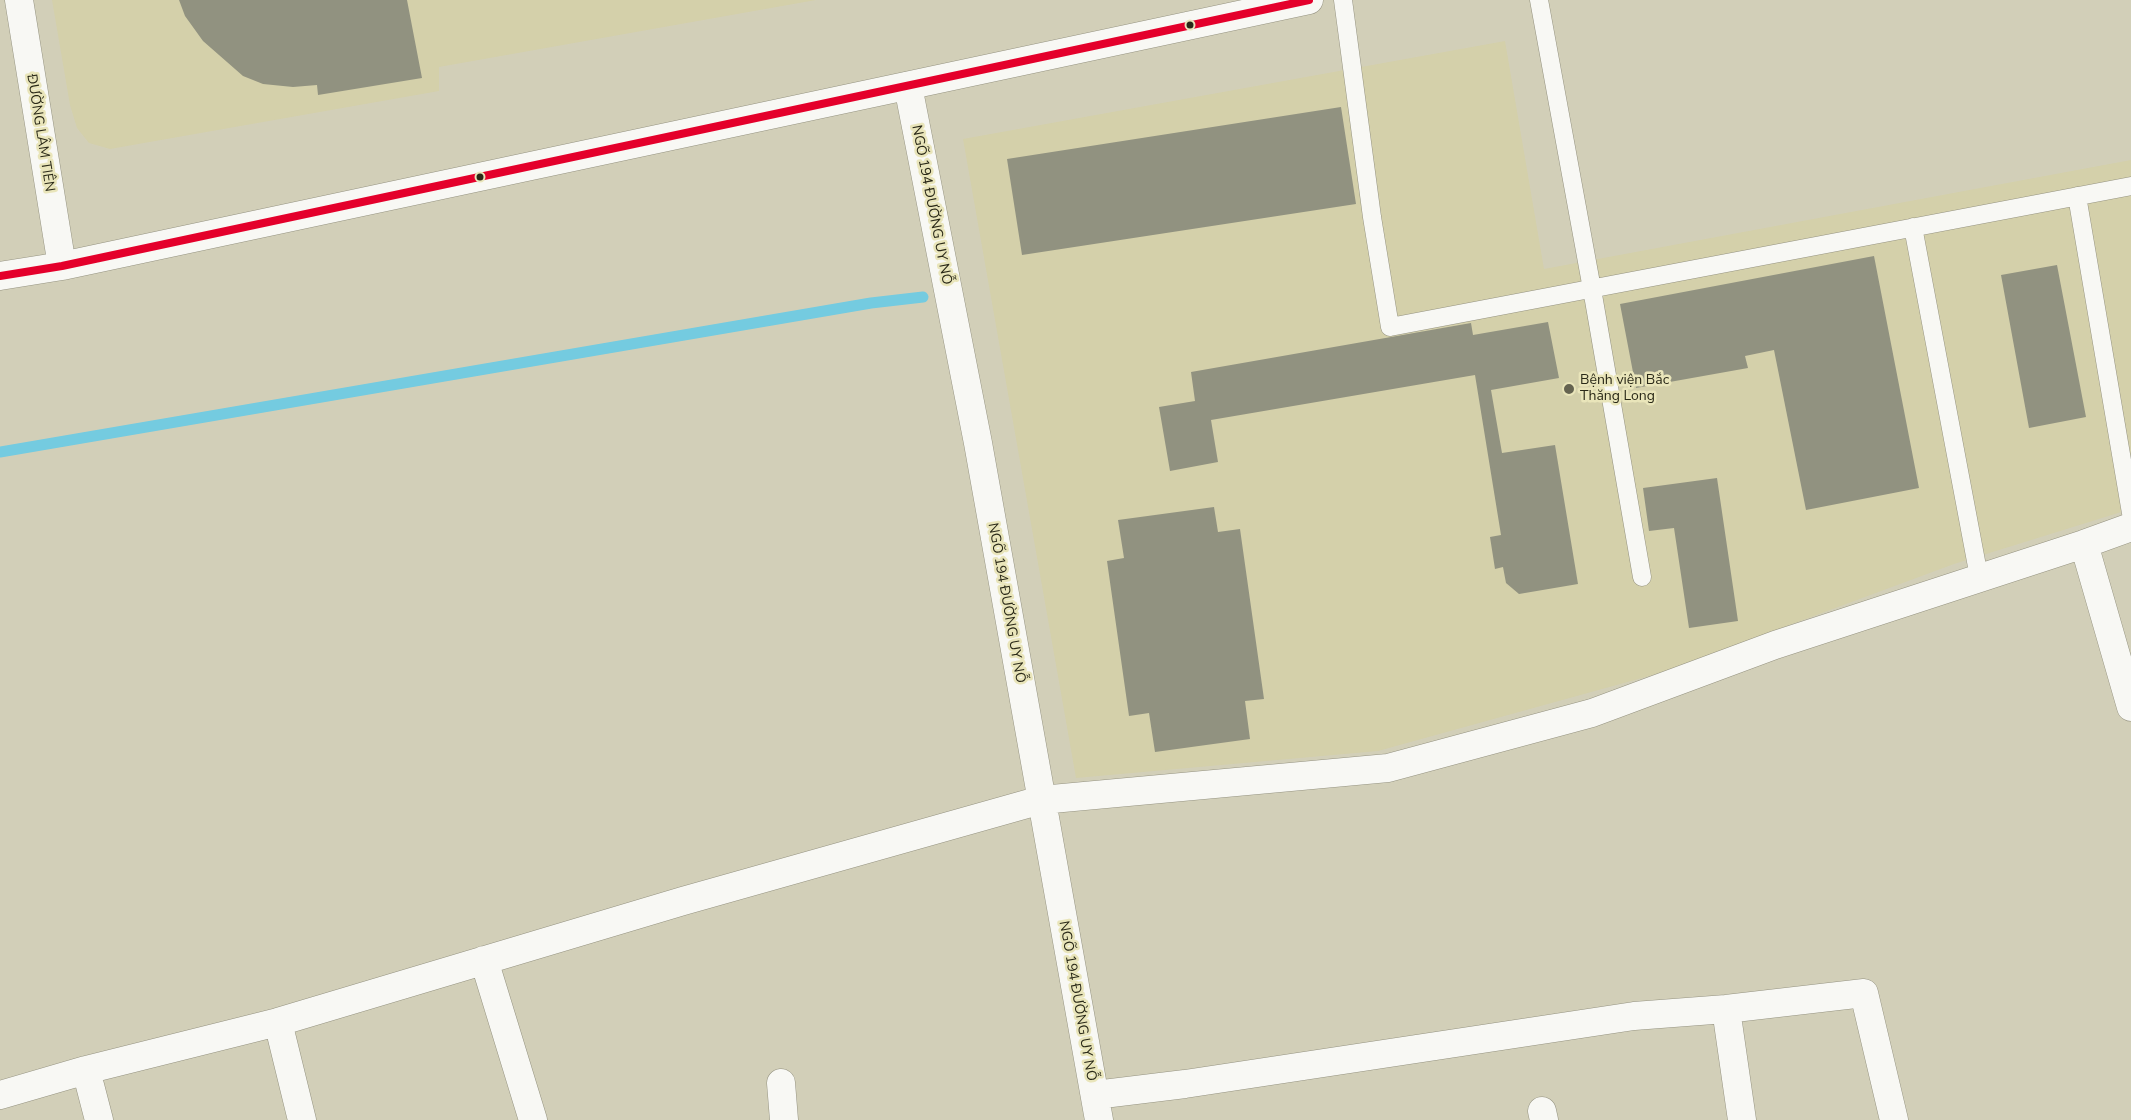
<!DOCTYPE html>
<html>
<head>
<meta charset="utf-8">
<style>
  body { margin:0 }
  canvas { display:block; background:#d2cfb8 }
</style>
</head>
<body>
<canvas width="2131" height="1120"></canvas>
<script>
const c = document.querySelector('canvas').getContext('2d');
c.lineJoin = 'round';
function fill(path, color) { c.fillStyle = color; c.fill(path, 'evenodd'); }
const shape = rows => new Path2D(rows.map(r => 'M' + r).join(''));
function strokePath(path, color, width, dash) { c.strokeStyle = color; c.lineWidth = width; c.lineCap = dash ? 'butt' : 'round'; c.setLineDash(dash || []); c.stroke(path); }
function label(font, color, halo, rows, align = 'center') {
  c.font = font + ' "Nunito Sans",sans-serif'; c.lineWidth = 5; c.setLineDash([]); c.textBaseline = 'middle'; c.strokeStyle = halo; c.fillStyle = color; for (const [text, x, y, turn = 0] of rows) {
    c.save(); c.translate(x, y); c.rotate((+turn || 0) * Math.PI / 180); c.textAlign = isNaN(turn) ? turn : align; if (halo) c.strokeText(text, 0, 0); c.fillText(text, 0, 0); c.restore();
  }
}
fill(shape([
  [52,0,816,0,439,67,439,91,110,149,89,143,77,128,70,105],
  [1505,41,1544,269,2131,160,2131,509,1954,564,1660,673,1378,751,1076,778,963,139]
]), '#d4d0aa');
strokePath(shape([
  [0,452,871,303,923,297]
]), '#74cbe0', 11);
fill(shape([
  [179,0,407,0,422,78,318,95,317,85,293,87,263,84,243,76,203,41,185,16],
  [1341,107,1356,204,1022,255,1007,159],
  [1874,256,1919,488,1806,510,1774,350,1745,356,1748,368,1636,388,1620,304],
  [2057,265,2086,417,2029,428,2001,275],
  [1548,322,1559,378,1491,390,1502,453,1555,445,1578,584,1519,594,1506,583,1503,567,1495,569,1490,537,1501,535,1475,375,1211,420,1218,462,1170,471,1159,407,1195,401,1191,372,1471,323,1473,335],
  [1717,478,1738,621,1689,628,1674,528,1649,531,1643,488],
  [1214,507,1218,532,1240,529,1264,699,1245,701,1250,739,1155,752,1149,713,1129,716,1107,561,1124,558,1118,520]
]), '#919280');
const service = shape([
  [1343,0,1372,217,1390,327,2131,186],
  [1539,0,1592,289,1642,577],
  [2077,196,2131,513],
  [1913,227,1979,577]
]);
const minor = shape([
  [908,86,978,443,1099,1120],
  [2131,527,2084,544,2131,707],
  [484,960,533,1120],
  [1726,1009,1742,1120],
  [278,1022,302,1120],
  [86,1070,99,1120],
  [781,1083,784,1120],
  [0,1095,86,1070,278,1022,683,901,1041,800,1388,768,1592,713,1775,645,2084,544],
  [1095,1095,1185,1084,1634,1016,1726,1009,1864,993,1894,1120],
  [1542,1111,1544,1120]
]);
const tertiary = shape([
  [19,0,62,266],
  [0,276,62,266,1309,0]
]);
strokePath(service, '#959381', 19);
strokePath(minor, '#959381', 29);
strokePath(tertiary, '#959381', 29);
strokePath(service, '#f8f8f4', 18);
strokePath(minor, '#f8f8f4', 28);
strokePath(tertiary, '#f8f8f4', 28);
strokePath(shape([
  [0,276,62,266,1309,0]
]), '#e4002b', 8);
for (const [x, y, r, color] of [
  [1190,25,4.5,"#2a2918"],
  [480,177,4.5,"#2a2918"],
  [1569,389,6,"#656350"]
]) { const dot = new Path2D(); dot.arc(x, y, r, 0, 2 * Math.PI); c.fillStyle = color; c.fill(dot); strokePath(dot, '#e9e5ba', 2); }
label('14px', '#2a2918', '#e9e5ba', [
  ["ĐƯỜNG LÂM TIÊN",40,133,81],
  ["NGÕ 194 ĐƯỜNG UY NỖ",931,205,79],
  ["NGÕ 194 ĐƯỜNG UY NỖ",1006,603,80],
  ["NGÕ 194 ĐƯỜNG UY NỖ",1077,1001,80]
]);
label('14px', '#2a2918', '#e9e5ba', [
  ["Bệnh viện Bắc",1580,381],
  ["Thăng Long",1580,397]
], 'left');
</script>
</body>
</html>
